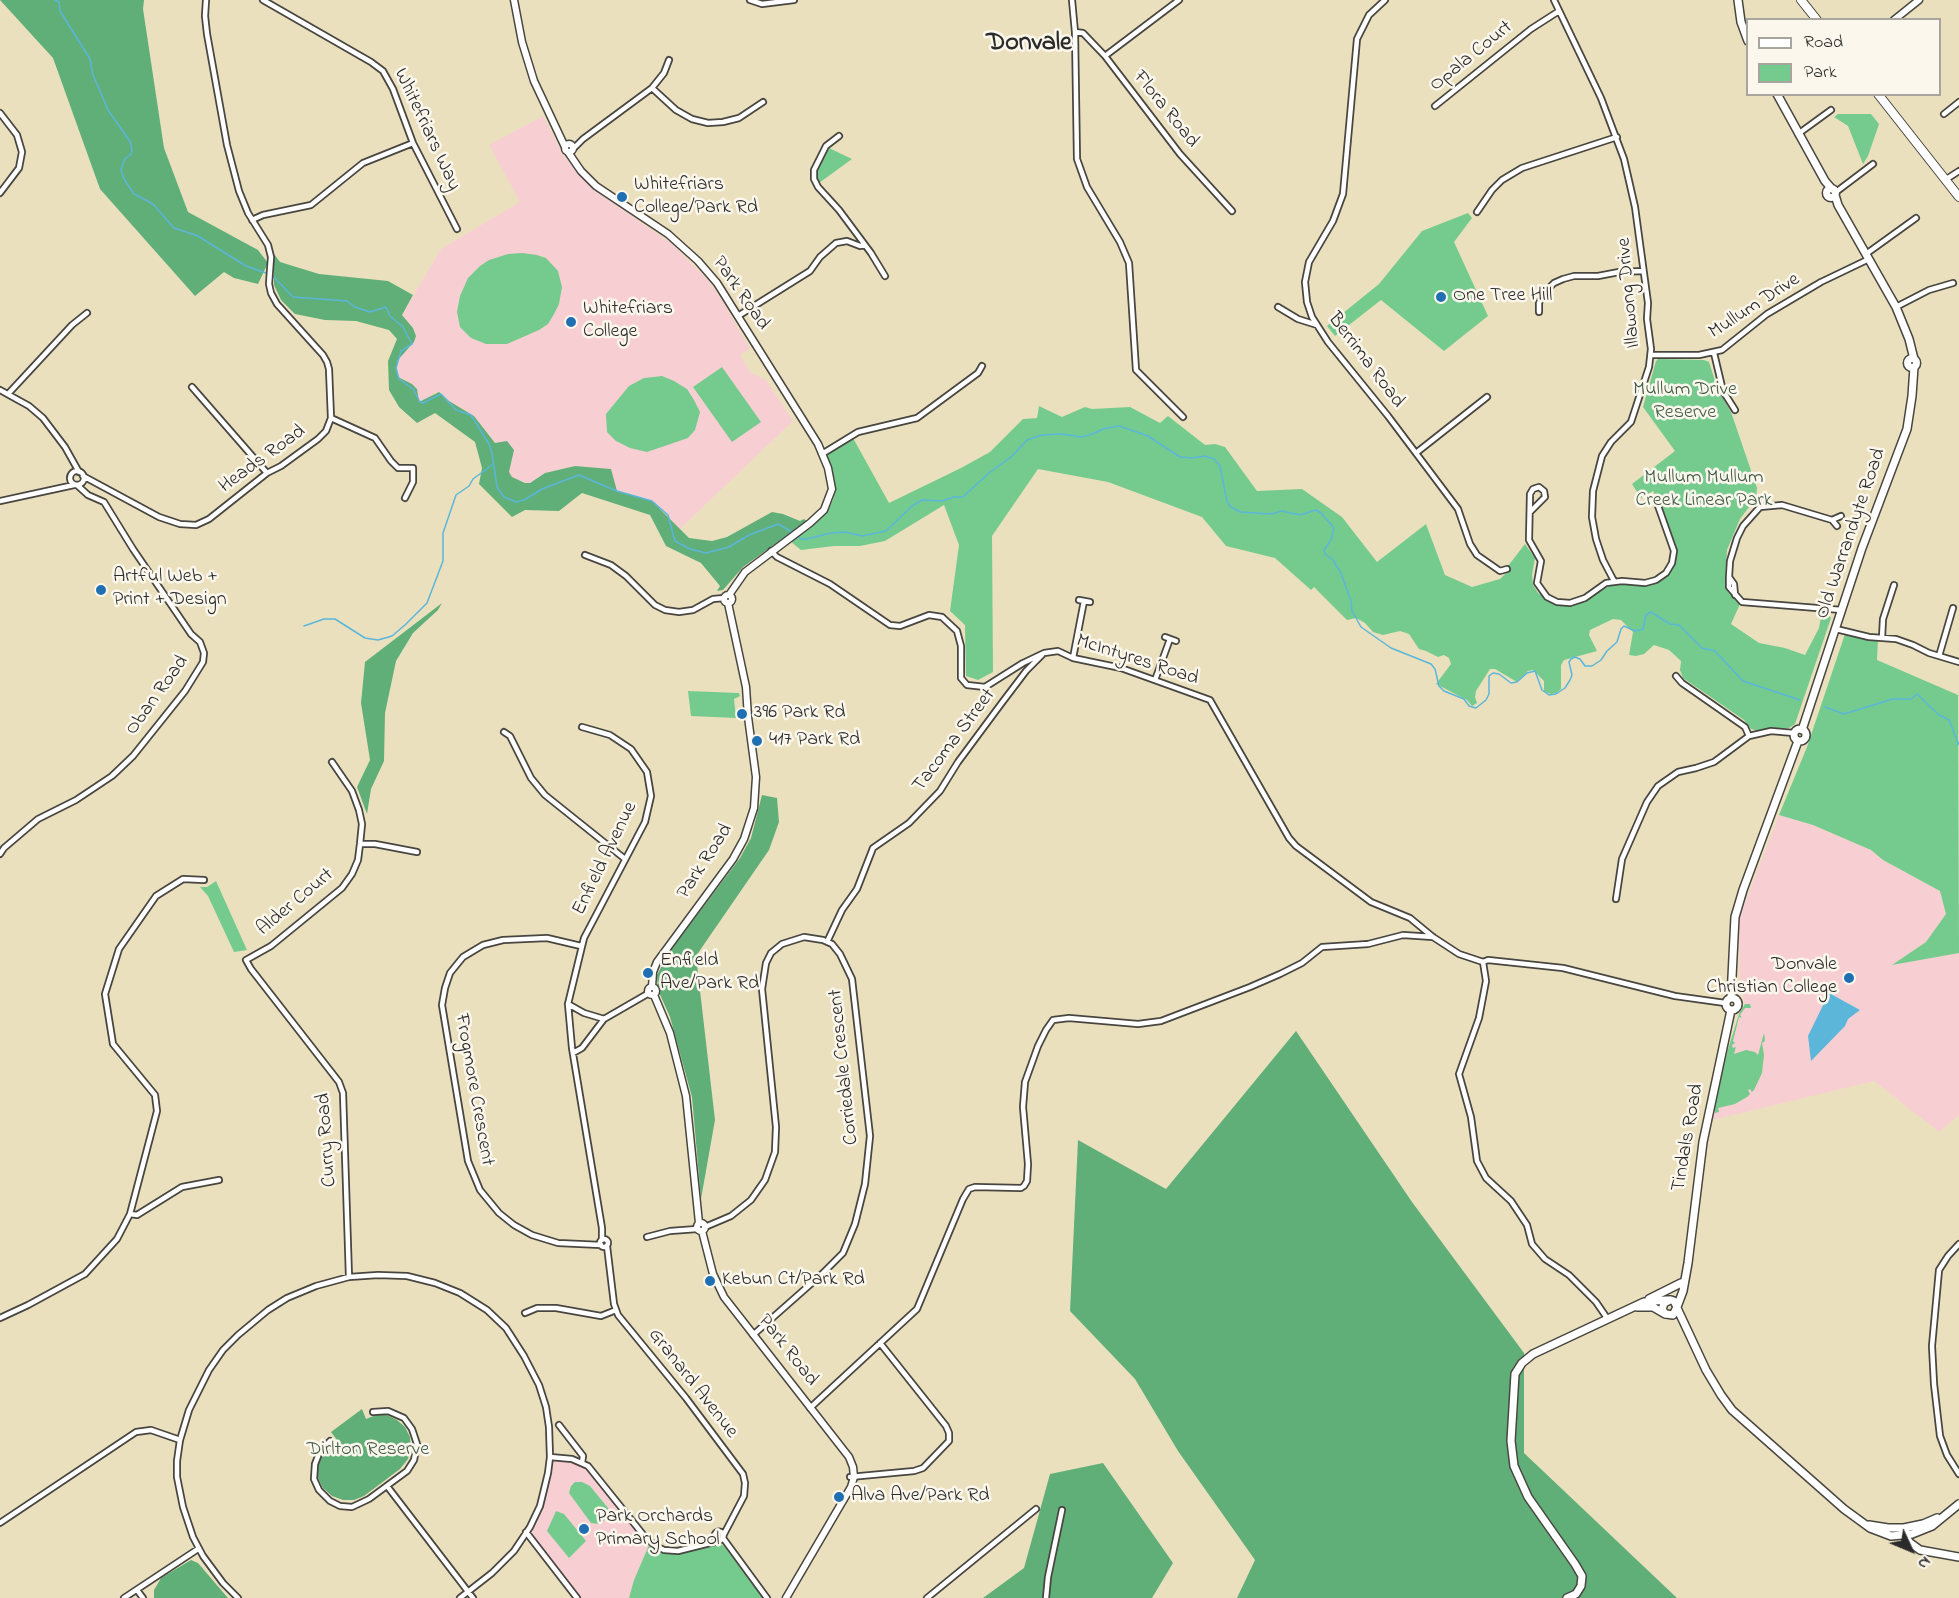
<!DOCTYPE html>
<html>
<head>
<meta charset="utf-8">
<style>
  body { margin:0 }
  #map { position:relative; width:1959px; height:1598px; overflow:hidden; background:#ebe0bd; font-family:"Indie Flower",sans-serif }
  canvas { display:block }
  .legend { position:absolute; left:1746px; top:18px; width:195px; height:78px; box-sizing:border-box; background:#fbf7ec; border:2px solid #a8a59f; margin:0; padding:8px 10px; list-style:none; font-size:18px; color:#2b2b2b }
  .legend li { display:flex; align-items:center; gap:12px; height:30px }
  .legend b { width:30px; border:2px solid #a8a59f }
  .north { position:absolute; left:1881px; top:1520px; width:60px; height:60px; -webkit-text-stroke:4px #fbf7ec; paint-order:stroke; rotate:134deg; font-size:16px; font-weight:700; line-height:24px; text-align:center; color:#2b2b2b }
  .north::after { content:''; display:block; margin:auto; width:21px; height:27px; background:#2b2b2b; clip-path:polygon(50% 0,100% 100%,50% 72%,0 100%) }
</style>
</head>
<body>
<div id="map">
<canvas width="1959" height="1598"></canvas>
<ul class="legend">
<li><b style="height:8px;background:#fff"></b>Road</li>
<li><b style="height:16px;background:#75cb8e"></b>Park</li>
</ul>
<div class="north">N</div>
</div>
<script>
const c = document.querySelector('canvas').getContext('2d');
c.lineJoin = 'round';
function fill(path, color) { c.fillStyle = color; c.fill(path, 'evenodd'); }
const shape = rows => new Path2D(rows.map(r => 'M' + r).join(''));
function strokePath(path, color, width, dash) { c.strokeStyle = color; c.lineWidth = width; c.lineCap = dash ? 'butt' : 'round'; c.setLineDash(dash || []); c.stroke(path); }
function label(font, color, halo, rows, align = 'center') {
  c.font = font + ' "Indie Flower",sans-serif'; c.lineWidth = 5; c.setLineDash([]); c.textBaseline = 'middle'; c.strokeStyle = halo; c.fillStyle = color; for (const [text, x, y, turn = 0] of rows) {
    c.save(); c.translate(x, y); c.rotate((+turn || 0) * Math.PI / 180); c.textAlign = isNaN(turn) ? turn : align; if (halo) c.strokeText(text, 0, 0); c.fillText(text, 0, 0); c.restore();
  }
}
fill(shape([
  [543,116,564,156,594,190,671,243,707,279,722,300,750,349,740,355,751,373,766,380,793,421,680,529,652,501,617,491,589,468,575,466,545,473,530,483,525,483,512,477,509,472,514,450,495,443,474,416,449,401,442,393,435,392,429,398,419,402,404,380,397,375,397,361,409,348,413,328,402,315,441,249,520,202,489,145],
  [1779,815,1813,825,1871,850,1883,860,1940,891,1946,914,1926,942,1894,964,1959,953,1959,1115,1939,1132,1874,1081,1712,1120,1723,1068,1739,1015,1745,1007,1743,996,1740,991,1739,918],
  [559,1460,580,1464,590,1471,649,1545,634,1580,629,1598,580,1598,531,1534,531,1530,543,1505,552,1463]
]), '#f7cfd3');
fill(shape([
  [1838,114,1871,114,1879,124,1868,156,1863,164,1848,126,1834,117],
  [829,148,852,159,819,183,817,179,817,171],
  [1468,213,1472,218,1454,242,1488,316,1444,351,1381,300,1335,336,1327,326,1379,284,1422,231],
  [522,253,537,255,546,258,558,271,562,287,559,304,554,314,548,324,539,330,507,344,486,344,471,338,460,327,457,312,460,296,468,278,480,266,489,260,508,254],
  [1658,359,1704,360,1709,362,1718,390,1731,412,1757,488,1756,498,1740,519,1727,550,1725,580,1729,592,1740,604,1731,624,1759,643,1785,648,1805,655,1819,628,1822,611,1828,614,1831,618,1795,724,1789,728,1775,728,1759,731,1751,729,1744,720,1683,678,1680,670,1681,661,1669,650,1654,645,1644,654,1636,656,1629,655,1633,632,1621,620,1613,619,1590,630,1589,635,1597,651,1564,660,1561,665,1561,689,1557,693,1551,694,1544,692,1544,681,1533,670,1528,671,1517,682,1495,669,1490,669,1476,691,1475,697,1477,703,1472,706,1467,700,1436,684,1451,664,1449,658,1444,655,1438,657,1426,651,1419,649,1409,634,1400,631,1383,635,1373,632,1365,623,1356,618,1347,620,1314,587,1311,590,1275,558,1226,546,1202,517,1108,482,1038,469,992,536,993,672,978,680,966,676,965,625,950,611,959,545,944,505,885,541,860,546,834,546,801,550,790,541,812,526,828,510,833,500,835,488,834,477,827,457,828,454,853,438,889,503,961,468,990,452,1023,419,1037,418,1039,406,1062,417,1085,407,1092,409,1130,407,1160,423,1168,416,1205,445,1215,444,1225,447,1257,491,1302,489,1342,517,1377,562,1426,524,1445,575,1472,587,1500,579,1509,570,1508,566,1525,544,1535,558,1532,575,1533,585,1538,593,1551,602,1564,606,1578,604,1613,584,1645,585,1653,583,1669,573,1674,565,1677,549,1661,505,1653,491,1641,498,1632,484,1675,451,1643,407,1656,361],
  [722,367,761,422,732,442,693,387],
  [662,376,674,381,687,389,694,400,700,412,695,430,688,438,647,452,630,448,616,441,607,432,606,414,629,386,644,378],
  [1845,634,1878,639,1877,660,1958,695,1959,953,1892,965,1926,942,1946,914,1940,891,1883,860,1871,850,1813,825,1779,815,1807,747],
  [688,691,739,693,740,696,734,699,736,718,691,716],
  [216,881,247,950,234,952,208,896,200,887,207,887],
  [1745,1004,1750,1004,1751,1008,1745,1008,1740,1015,1742,1018,1739,1017,1733,1041,1735,1043,1732,1045,1733,1048,1736,1047,1734,1054,1746,1050,1755,1052,1758,1055,1764,1033,1765,1041,1762,1043,1764,1055,1762,1073,1754,1090,1752,1092,1750,1089,1748,1090,1750,1094,1747,1097,1735,1104,1718,1108,1719,1112,1715,1113,1715,1103,1725,1059,1739,1014],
  [575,1482,582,1482,590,1486,608,1508,610,1513,609,1517,599,1524,591,1523,569,1493,571,1486],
  [556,1511,564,1514,586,1541,569,1558,547,1531],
  [718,1542,724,1546,763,1598,629,1598,634,1580,649,1545,661,1551,681,1553]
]), '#75cb8e');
fill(shape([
  [0,0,144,0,143,9,164,148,188,212,258,250,268,263,258,284,234,278,224,272,195,296,100,189,53,58],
  [274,254,280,262,319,274,388,281,413,295,402,315,413,328,416,336,414,342,397,361,397,375,400,378,412,384,417,389,419,402,439,392,449,401,474,416,495,443,507,441,514,450,509,472,512,477,525,483,530,483,545,473,575,466,611,469,617,491,652,501,689,538,712,541,727,537,772,512,783,514,800,521,804,519,807,521,743,567,723,590,717,591,720,586,701,563,666,546,650,515,582,493,559,511,525,510,512,517,479,484,482,468,475,442,435,413,417,423,399,407,389,390,388,361,397,339,389,330,356,321,325,320,295,314,281,300,274,285],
  [442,603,438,610,413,633,396,661,385,713,384,761,371,789,367,814,357,787,370,760,361,703,365,662],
  [762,795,777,798,779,822,769,850,696,956,715,1120,701,1199,692,1097,670,1017,658,990,657,975,670,951,740,858,751,838],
  [1296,1031,1412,1202,1524,1353,1524,1453,1677,1598,1237,1598,1255,1560,1178,1451,1135,1379,1070,1311,1078,1140,1166,1189],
  [362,1409,366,1419,376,1415,387,1415,397,1420,405,1427,410,1437,411,1448,408,1459,400,1469,364,1496,354,1500,343,1500,332,1496,323,1488,318,1478,318,1467,321,1457,337,1440,331,1432],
  [1103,1463,1173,1563,1152,1598,983,1598,1024,1568,1050,1474],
  [191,1560,198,1563,228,1598,154,1598,154,1590,161,1578]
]), '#60af79');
fill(shape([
  [1829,993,1860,1010,1848,1019,1845,1026,1811,1061,1808,1036]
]), '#5bb6d9');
strokePath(shape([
  [55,0,59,2,60,11,90,59,93,75,108,110,131,143,132,153,124,160,121,170,124,179,134,194,153,204,174,228,198,236,246,266,272,275,293,297,347,301,355,307,370,312,386,307,390,316,403,327,412,344,401,351,396,368,399,379,413,389,420,402,423,403,441,394,456,410,471,415,489,444,492,453,497,487,504,497,516,502,524,500,542,489,579,475,617,491,652,501,668,515,675,541,690,549,706,553,729,547,749,535,778,524,794,533],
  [798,536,801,539,807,539,831,533,845,532,862,536,886,531,912,506,922,500,942,501,954,497,963,497,989,473,1011,457,1027,440,1042,435,1062,434,1082,437,1092,434,1103,429,1119,426,1148,436,1180,457,1192,458,1204,456,1214,459,1220,466,1227,502,1231,507,1240,512,1271,514,1282,511,1300,515,1316,510,1321,513,1334,528,1331,540,1324,550,1325,554,1333,560,1341,573,1351,601,1352,611,1361,627,1391,648,1431,664,1435,669,1439,686,1444,691,1464,699,1469,706,1476,708,1486,700,1489,694,1489,676,1493,673,1499,674,1511,683,1517,682,1527,673,1535,671,1542,690,1549,695,1556,694,1565,688,1570,680,1572,675,1569,662,1571,659,1575,657,1580,659,1585,666,1592,666,1601,660,1607,651,1617,642,1621,629,1624,626,1635,631,1643,629,1646,615,1651,612,1670,624,1679,625,1702,648,1715,651,1743,681,1800,700],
  [304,626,324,619,335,619,365,638,378,640,392,636,405,625,427,603,443,561,443,533,456,495,469,486,473,479,492,465],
  [1825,707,1844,714,1893,699,1911,699,1917,694,1939,715,1949,720,1959,745]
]), '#5bb6d9', 1.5);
const minor = shape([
  [263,0,371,62,383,71,393,89,413,143,457,229],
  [750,0,762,4,794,0],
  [1072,0,1075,32,1077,159,1087,187,1120,242,1129,263,1136,370,1183,417],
  [1385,0,1369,15,1357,39,1343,194,1333,221,1309,262,1305,282,1307,302,1312,317,1328,342,1388,416,1458,509,1470,544,1477,555,1500,571,1507,569],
  [1554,0,1601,98,1624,159,1635,207,1648,303,1647,319,1651,349,1649,367,1631,422,1611,442,1602,456,1593,491,1592,517,1596,539,1603,560,1614,581],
  [1075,32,1083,33,1105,56,1180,154,1232,211],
  [1105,56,1179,0],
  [652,88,676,110,692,119,708,123,723,122,739,118,763,102],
  [1435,106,1531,29,1559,11],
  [0,113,17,135,22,152,19,168,0,193],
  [1944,114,1959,102],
  [1798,134,1831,110],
  [839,136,826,146,814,170,814,179,818,187,839,210,871,253,885,276],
  [574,148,583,139,652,88,664,73,669,60],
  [1945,180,1959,171],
  [1836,192,1873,164],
  [1477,212,1492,190,1502,180,1522,168,1617,137],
  [252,220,263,215,311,205,363,163,413,143],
  [1866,254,1916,218],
  [1278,307,1298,319,1317,325],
  [1896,307,1929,290,1953,283],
  [1539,312,1539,303,1544,293,1554,283,1563,279,1574,276,1598,276,1619,272,1643,271],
  [738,316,810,271,820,257,836,243,847,241,860,246,865,245],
  [1714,353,1723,391,1735,410],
  [1651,355,1699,355,1722,350,1767,314,1821,282,1869,259],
  [192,387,267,473],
  [0,390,29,406,43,418,65,447,79,472],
  [8,394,72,325,87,313],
  [331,418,375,438,391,461,398,468,413,468,413,482,405,498],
  [1416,453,1487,397],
  [822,454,858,432,917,418,978,373,982,366],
  '70 478a7 7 0 1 1 14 0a7 7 0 1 1-14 0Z',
  [83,476,159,517,180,524,196,525,209,519,267,473,281,466,318,439,326,431,331,418,329,369,327,362,323,355,277,304,271,293,269,284,271,257,268,245,248,213,239,191,227,145,207,34,205,16,206,0],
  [0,501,74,485],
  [1530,512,1545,497,1544,491,1539,487,1533,489,1530,494,1529,540,1541,561,1537,583,1547,597,1557,602,1570,603,1585,598,1606,583,1622,581,1645,583,1656,580,1666,573,1672,563,1674,551,1657,503],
  [1837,526,1832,520,1841,516],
  [771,551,777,557,830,584,890,625,900,626,929,615,942,617,957,631,961,646,961,678,967,685,985,687,1023,663,1044,653,1058,651,1073,658,1121,668,1210,700,1289,838,1296,846,1371,902,1410,918,1433,937,1459,954,1483,962,1488,960,1563,968,1675,996,1725,1003],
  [585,555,611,565,626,576,655,605,665,610,679,612,693,610,713,599,724,598],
  [1729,578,1729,587,1742,602,1842,610],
  [1735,595,1734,584,1729,577,1730,561,1737,538,1743,526,1760,507,1782,505,1832,520],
  [1079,600,1090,602],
  [1836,629,1869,637,1896,639,1913,645,1929,653,1959,662],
  [1165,637,1176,641],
  [1882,638,1883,619,1894,585],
  [1939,656,1953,608],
  [1073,658,1084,601],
  [1676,676,1682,683,1745,727,1749,736],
  [1155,680,1170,639],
  [582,727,610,735,631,749,647,772,651,796,645,822,584,938,568,1004,572,1048,602,1228,602,1240],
  [504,732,510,736,531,778,545,795,625,859],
  [332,762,352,791,359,810,362,824,360,844,358,860,352,874,342,888,271,946,246,960,251,969,339,1082,343,1093,349,1277],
  [360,844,375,844,417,852],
  [0,854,4,848,38,819,76,800,112,776,133,756,185,691,203,662,204,653,200,642,191,634,133,549,104,502,88,495,77,485],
  [1616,899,1622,859,1647,802,1658,786,1678,772,1696,768,1714,762,1749,736,1771,731,1794,733],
  [827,942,842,910,857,889,873,848,909,823,940,791,958,762,1001,704,1026,671,1042,655],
  [581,946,547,938,503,940,483,945,463,957,450,973,445,988,442,1005,468,1161,480,1190,499,1213,514,1225,532,1235,558,1243,601,1245],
  [1483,962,1486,981,1479,1018,1459,1074,1471,1117,1477,1161,1486,1178,1511,1201,1527,1225,1532,1244,1545,1259,1569,1275,1596,1302,1607,1318],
  [568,1004,584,1013,604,1019],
  [573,1053,582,1048,604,1019,649,993],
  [130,1214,137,1215,182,1187,219,1180],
  [705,1227,731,1216,751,1200,765,1180,775,1152,776,1127,762,989,766,963,771,953,782,944,804,937,823,940,832,944,840,954,852,979,870,1136,865,1184,855,1224,843,1253,822,1274,753,1335],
  [647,1237,670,1231,697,1229],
  '600 1243a4 4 0 1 1 8 0a4 4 0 1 1-8 0Z',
  [1959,1244,1948,1256,1939,1270,1932,1346,1934,1384,1940,1436,1947,1455,1959,1474],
  [607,1246,614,1304,618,1315,686,1398,743,1474,745,1483,744,1496,723,1536],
  [525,1313,537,1308,556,1308,601,1316,616,1310],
  [0,1318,28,1305,85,1274,117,1239,130,1214,157,1111,155,1095,113,1044,105,994,119,949,156,896,183,879,204,880],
  [810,1408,917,1309,963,1199,969,1189,975,1187,1021,1188,1024,1186,1027,1181,1028,1164,1023,1107,1025,1082,1038,1046,1046,1030,1053,1020,1069,1018,1138,1024,1161,1021,1250,987,1280,974,1302,963,1322,947,1368,944,1403,935,1433,937],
  [559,1425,583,1456,582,1463],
  [330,1441,320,1451,315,1464,314,1479,319,1490,330,1501,340,1506,352,1507,369,1499,407,1471,414,1460,417,1444,412,1429,404,1418,388,1411,373,1412],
  [550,1457,572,1459,588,1466,645,1537,656,1546,664,1550,678,1551,718,1541],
  [850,1477,914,1471,923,1468,949,1441,949,1433,946,1426,880,1343],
  [387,1486,473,1598],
  [0,1523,136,1432,151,1430,180,1440],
  '714.5 1536a4.5 4.5 0 1 1 9 0a4.5 4.5 0 1 1-9 0Z',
  [526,1532,577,1598],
  [723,1538,767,1598],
  [137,1590,143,1598],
  [124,1598,198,1549],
  [238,1598,223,1583,203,1556,193,1537,183,1507,177,1477,177,1461,180,1440,189,1410,209,1370,223,1350,238,1335,268,1310,287,1298,316,1286,349,1277,378,1275,407,1276,435,1283,460,1293,487,1310,506,1328,524,1356,539,1385,546,1407,549,1427,550,1457,548,1473,540,1506,530,1527,514,1551,492,1573,460,1598],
  [927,1598,1036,1509],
  [1046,1598,1048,1577,1062,1510]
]);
const tertiary = shape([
  [514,0,522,42,534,81,565,147],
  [1894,20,1919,0],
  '565 148a4 4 0 1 1 8 0a4 4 0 1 1-8 0Z',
  [568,152,581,171,596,186,668,234,698,261,717,283,818,444,828,468,832,489,824,510,810,523,745,572,729,595],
  '724 599a4 4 0 1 1 8 0a4 4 0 1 1-8 0Z',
  '648 991a4 4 0 1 1 8 0a4 4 0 1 1-8 0Z',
  [652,987,653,972,657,962,733,859,744,839,754,808,756,777,748,717,746,687,728,603],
  [654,995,670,1033,686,1096,699,1223],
  '697 1227a4 4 0 1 1 8 0a4 4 0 1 1-8 0Z',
  [702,1231,713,1274,724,1297,849,1457,853,1467,854,1477,851,1487,786,1598]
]);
const secondary = shape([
  [1738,0,1741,22,1748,41],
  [1777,94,1825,181,1832,189],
  '1826.5 193a4.5 4.5 0 1 1 9 0a4.5 4.5 0 1 1-9 0Z',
  [1835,195,1838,205,1896,307,1909,339,1914,359],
  '1907.5 363a4.5 4.5 0 1 1 9 0a4.5 4.5 0 1 1-9 0Z',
  '1794 735a6 6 0 1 1 12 0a6 6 0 1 1-12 0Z',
  [1802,730,1862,548,1907,429,1912,396,1914,367],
  [1731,997,1735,917,1743,890,1798,741],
  '1726 1004a6 6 0 1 1 12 0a6 6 0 1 1-12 0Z',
  [1649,1299,1681,1283],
  [1637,1307,1653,1307,1665,1314],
  [1677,1307,1683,1291,1688,1263,1703,1142,1731,1010],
  [1677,1308,1706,1370,1721,1395,1732,1410,1844,1509,1870,1528,1891,1536,1912,1534,1932,1526,1959,1504],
  [1869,1525,1888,1528,1904,1528,1923,1524,1937,1518],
  [1905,1533,1909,1542,1920,1550,1959,1557],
  [1567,1598,1576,1594,1581,1586,1582,1576,1575,1564,1528,1497,1514,1466,1511,1441,1515,1374,1522,1363,1533,1354,1644,1302,1666,1300,1671,1300,1674,1301,1677,1307,1673,1315,1666,1314,1662,1310,1664,1303,1670,1300]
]);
const primary = shape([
  [1801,0,1817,20],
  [1878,94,1959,197]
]);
strokePath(minor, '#484641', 8);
strokePath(tertiary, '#484641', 9);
strokePath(secondary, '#484641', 10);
strokePath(primary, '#484641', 10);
strokePath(minor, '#fff', 4.5);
strokePath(tertiary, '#fff', 6);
strokePath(secondary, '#fff', 7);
strokePath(primary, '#fff', 8);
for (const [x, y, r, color] of [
  [622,197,6,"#1f6fb2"],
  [1441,297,6,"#1f6fb2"],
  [571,322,6,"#1f6fb2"],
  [101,590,6,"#1f6fb2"],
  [742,714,6,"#1f6fb2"],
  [757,741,6,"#1f6fb2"],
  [648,973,6,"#1f6fb2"],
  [1849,978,6,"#1f6fb2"],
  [710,1281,6,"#1f6fb2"],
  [839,1497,6,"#1f6fb2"],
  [584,1529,6,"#1f6fb2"]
]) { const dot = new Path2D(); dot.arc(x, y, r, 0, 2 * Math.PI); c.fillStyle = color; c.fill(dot); strokePath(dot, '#fbf7ec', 2); }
label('20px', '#2b2b2b', '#fbf7ec', [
  ["Opala Court",1472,57,-39],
  ["Flora Road",1165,110,51],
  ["Whitefriars Way",426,130,65],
  ["Illawong Drive",1630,293,-95],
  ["Park Road",740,294,55],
  ["Mullum Drive",1755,307,-33],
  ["Berrima Road",1365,361,53],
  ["Heads Road",263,460,-36],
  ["Old Warrandyte Road",1852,534,-71],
  ["McIntyres Road",1137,661,18],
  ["Oban Road",158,696,-54],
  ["Tacoma Street",955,741,-53],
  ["Enfield Avenue",606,859,-64],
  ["Park Road",706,862,-57],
  ["Alder Court",296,903,-40],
  ["Corriedale Crescent",845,1067,-96],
  ["Frogmore Crescent",473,1090,80],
  ["Tindals Road",1689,1138,-80],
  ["Curry Road",328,1140,-94],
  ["Park Road",787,1351,52],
  ["Granard Avenue",692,1384,52]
]);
label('20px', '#2b2b2b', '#fbf7ec', [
  ["Whitefriars",634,186],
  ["College/Park Rd",634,209],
  ["One Tree Hill",1453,297],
  ["Whitefriars",583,310],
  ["College",583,333],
  ["Artful Web +",113,578],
  ["Print + Design",113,601],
  ["396 Park Rd",754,714],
  ["417 Park Rd",769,741],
  ["Enfield",660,962],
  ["Ave/Park Rd",660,985],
  ["Donvale",1837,966,"right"],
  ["Christian College",1837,989,"right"],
  ["Kebun Ct/Park Rd",722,1281],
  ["Alva Ave/Park Rd",851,1497],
  ["Park Orchards",596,1518],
  ["Primary School",596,1541]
], 'left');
label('20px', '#415b49', '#fbf7ec', [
  ["Mullum Drive",1685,391],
  ["Reserve",1685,414],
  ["Mullum Mullum",1704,479],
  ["Creek Linear Park",1704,502],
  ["Dirlton Reserve",368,1451]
]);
label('bold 26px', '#2b2b2b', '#fbf7ec', [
  ["Donvale",1029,45]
]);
</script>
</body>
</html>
